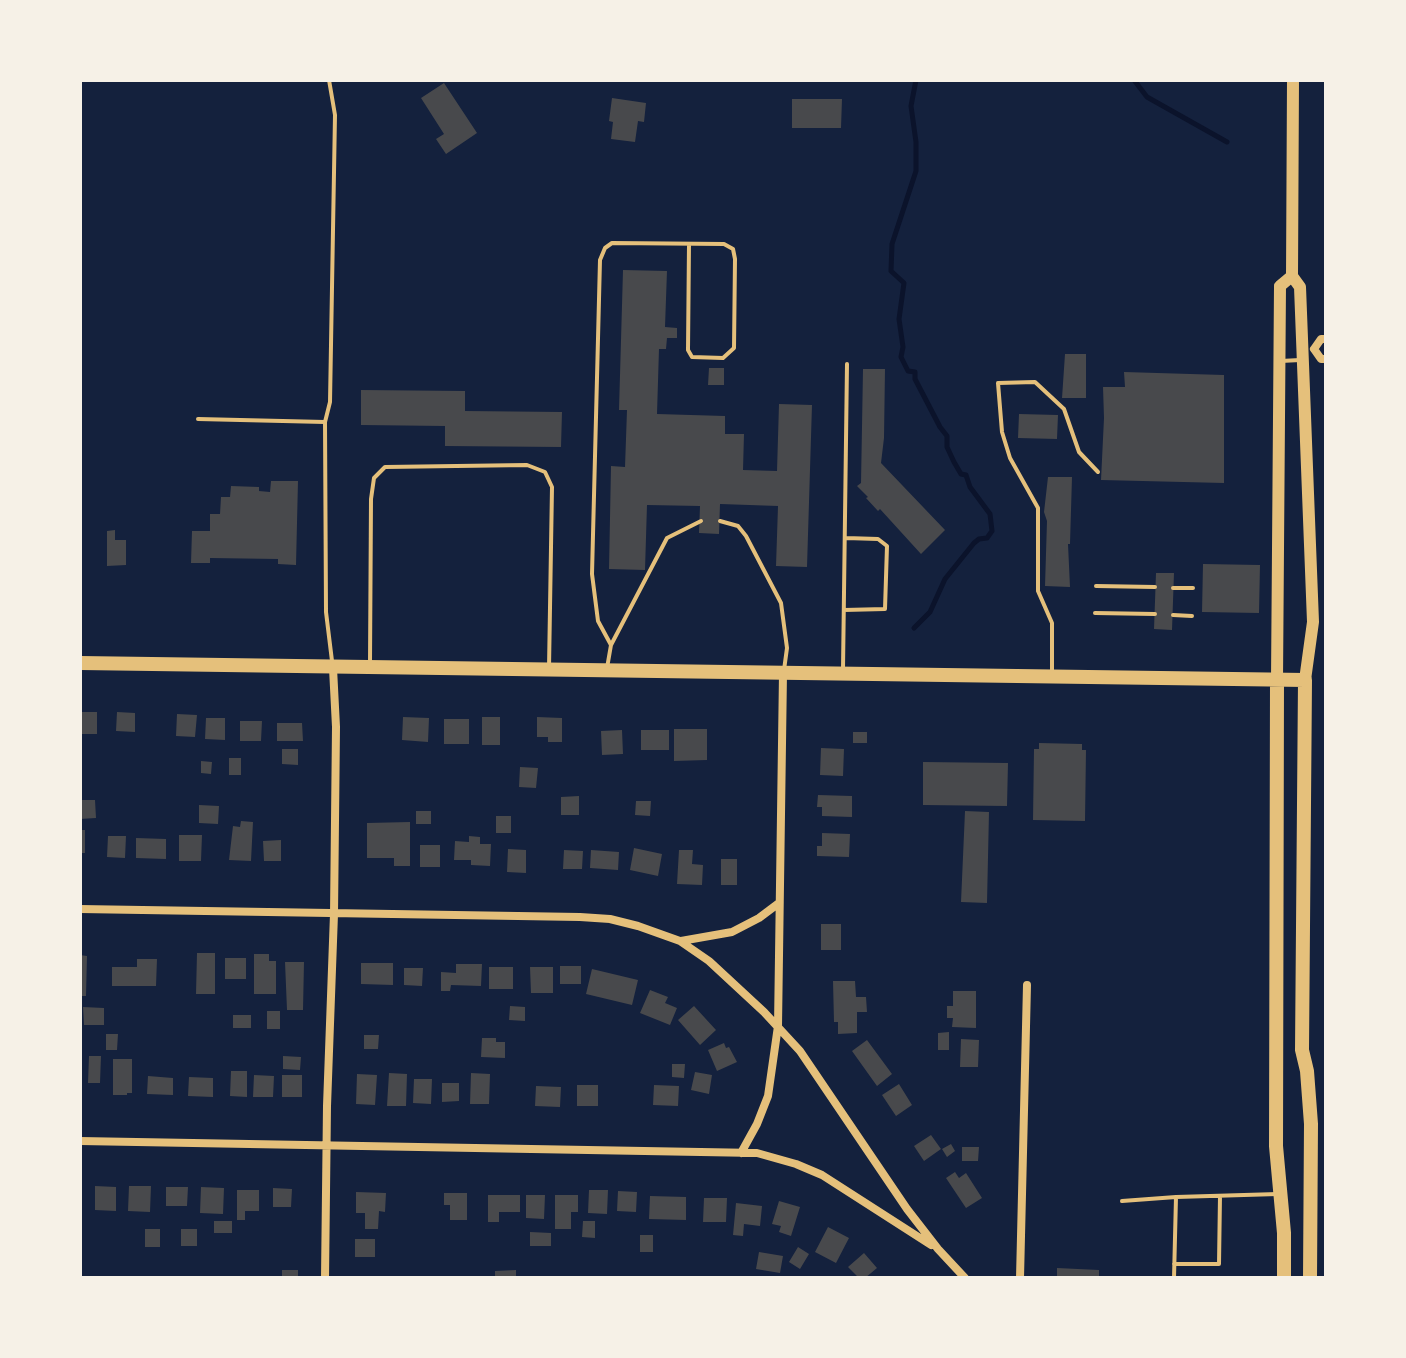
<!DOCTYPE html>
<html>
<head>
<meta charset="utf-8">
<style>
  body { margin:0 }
  #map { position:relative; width:1406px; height:1358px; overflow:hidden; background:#14213d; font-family:"Titillium Web",sans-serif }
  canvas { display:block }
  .frame { position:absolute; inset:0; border:82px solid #f6f1e7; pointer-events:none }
</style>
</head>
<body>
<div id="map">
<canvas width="1406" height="1358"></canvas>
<div class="frame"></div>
</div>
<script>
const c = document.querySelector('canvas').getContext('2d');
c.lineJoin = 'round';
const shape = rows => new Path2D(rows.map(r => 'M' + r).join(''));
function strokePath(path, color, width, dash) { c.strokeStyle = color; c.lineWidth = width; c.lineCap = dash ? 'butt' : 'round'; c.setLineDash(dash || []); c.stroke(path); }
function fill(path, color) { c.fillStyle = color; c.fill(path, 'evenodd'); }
strokePath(shape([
  [1134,80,1147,97,1227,142],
  [914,628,930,612,945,579,974,543,979,539,987,538,992,531,990,514,970,487,966,475,961,474,954,462,947,447,947,436,940,427,915,379,915,372,908,371,901,357,903,347,899,319,904,283,891,271,892,244,916,171,916,142,911,106,916,80]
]), '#0b132b', 5);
fill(shape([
  [444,83,477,133,446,154,436,139,444,134,421,98],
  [612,98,646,103,644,122,638,121,635,142,611,139,613,122,609,121],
  [792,99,842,99,841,128,792,128],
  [623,270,667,271,665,327,677,328,677,338,667,338,666,349,659,349,657,414,725,416,725,434,744,434,743,470,777,471,779,404,812,405,807,567,776,566,778,506,720,504,719,534,699,533,700,506,647,505,645,570,609,569,611,466,625,467,627,410,619,410],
  [1065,354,1086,354,1086,398,1062,398],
  [709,368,724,368,724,385,708,385],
  [863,369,885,369,884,438,881,463,945,530,921,554,880,509,878,511,866,498,868,497,857,486,861,483],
  [1124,372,1224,375,1224,483,1101,480,1104,418,1103,387,1125,387],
  [361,390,465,391,465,411,562,412,561,447,445,446,445,426,361,425],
  [1019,414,1058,415,1057,439,1018,438],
  [1048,477,1072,477,1070,544,1068,544,1070,587,1045,586,1047,521,1044,512],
  [271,481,298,481,296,565,278,564,278,559,210,558,210,563,191,563,192,531,210,531,210,514,220,514,221,497,230,497,231,486,259,487,259,491,270,492],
  [115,530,115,540,126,540,126,565,107,566,107,531],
  [1203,564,1260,565,1259,613,1202,612],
  [1156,573,1174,573,1172,630,1154,629],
  [80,712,97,712,97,734,80,734],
  [117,712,135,713,135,732,116,731],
  [177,714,197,715,195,737,176,736],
  [403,717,429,718,428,742,402,740],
  [482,717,500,717,500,745,482,745],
  [537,717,562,718,562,742,548,742,548,737,537,737],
  [206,718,225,718,225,740,205,739],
  [444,719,469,719,469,744,444,744],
  [240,721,262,721,261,741,240,741],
  [277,723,302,723,303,741,277,741],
  [674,729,707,729,707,760,674,761],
  [622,730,623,754,602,755,601,731],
  [641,730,669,730,669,750,641,750],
  [853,732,867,732,867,743,853,743],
  [1039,743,1082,744,1082,750,1086,750,1085,821,1033,820,1034,749,1039,749],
  [821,748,844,749,843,776,820,775],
  [282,749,298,749,298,765,282,764],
  [229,758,241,758,241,775,229,775],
  [201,761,212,762,211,774,201,773],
  [923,762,1008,763,1007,806,923,805],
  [520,767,538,768,536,788,519,787],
  [818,795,852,796,852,817,822,816,822,807,817,807],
  [579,796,579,815,561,815,561,797],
  [80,800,95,800,96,818,80,819],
  [636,801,651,801,650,816,635,815],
  [199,805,219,806,218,824,199,823],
  [416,811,431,811,431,824,416,824],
  [965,811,989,812,987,903,961,902],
  [496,816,511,816,511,833,496,833],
  [241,821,253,822,251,861,229,860,233,826,240,827],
  [410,822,410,866,394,866,394,858,367,858,367,823],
  [80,830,85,830,85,853,80,853],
  [822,833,850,834,849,857,817,856,817,846,822,846],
  [179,835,202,835,201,861,179,861],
  [108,836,126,836,125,858,107,857],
  [469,836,480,837,480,844,491,844,490,866,471,865,471,860,454,860,455,841,469,842],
  [136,838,166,839,166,859,136,858],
  [281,840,281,861,264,861,263,841],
  [420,845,440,845,440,867,420,867],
  [634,848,662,854,658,876,630,870],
  [508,849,526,850,526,873,507,872],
  [564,850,583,851,582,869,563,869],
  [591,850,619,852,618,870,590,868],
  [679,850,693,850,692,864,703,865,702,885,677,884],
  [721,859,737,859,737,885,721,885],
  [821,924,841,924,841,950,821,950],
  [197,953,215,953,215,994,196,994],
  [254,954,269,954,269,961,276,961,276,994,254,994],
  [80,955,87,956,86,996,80,996],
  [225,958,246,958,246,979,225,979],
  [137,959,157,959,156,986,112,986,112,967,137,967],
  [285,962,304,962,303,1010,287,1010],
  [361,963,393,963,393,985,361,984],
  [456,964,482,964,481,986,451,985,450,991,441,991,441,972,456,973],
  [560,966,581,966,581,984,560,984],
  [489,967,513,967,513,989,489,989],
  [530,967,553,967,553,993,531,993],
  [404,968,423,968,422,986,404,985],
  [592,969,638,980,632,1005,586,994],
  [833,981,855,981,856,997,866,997,867,1012,857,1012,857,1033,838,1034,838,1022,834,1022],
  [650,990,668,997,665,1003,677,1008,670,1025,640,1013],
  [953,991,976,991,976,1028,952,1027,953,1018,947,1018,947,1006,953,1006],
  [510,1006,525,1007,525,1021,509,1020],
  [694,1006,716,1030,700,1045,678,1020],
  [83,1007,104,1008,104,1025,84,1025],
  [267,1011,280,1011,280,1029,267,1029],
  [233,1015,251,1015,251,1028,233,1028],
  [949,1032,949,1050,938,1050,938,1033],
  [106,1034,118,1034,117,1050,106,1050],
  [364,1035,379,1035,378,1049,364,1049],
  [482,1038,496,1038,496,1042,505,1042,505,1058,481,1057],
  [961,1039,979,1040,978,1067,960,1067],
  [867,1040,892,1074,877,1086,852,1051],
  [724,1043,726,1048,729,1047,737,1062,717,1071,708,1050],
  [89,1056,101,1056,100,1083,88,1083],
  [283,1056,301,1057,300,1070,283,1069],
  [113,1059,132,1059,132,1093,127,1093,127,1095,113,1095],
  [672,1064,685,1064,684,1078,672,1077],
  [231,1071,247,1071,247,1097,230,1096],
  [695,1072,712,1075,709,1094,691,1090],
  [389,1073,407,1074,406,1106,387,1106],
  [471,1073,490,1074,489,1104,470,1104],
  [357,1074,377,1075,375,1105,356,1104],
  [254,1075,274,1076,273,1097,253,1097],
  [282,1075,302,1075,302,1097,282,1097],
  [148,1076,173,1078,173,1095,147,1094],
  [189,1077,213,1078,213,1097,188,1096],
  [414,1079,432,1079,431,1104,413,1103],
  [442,1083,459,1083,459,1101,442,1102],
  [899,1084,912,1105,896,1116,882,1095],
  [577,1085,598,1085,598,1106,577,1106],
  [654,1085,679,1086,678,1106,653,1105],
  [536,1086,561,1087,560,1107,535,1106],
  [931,1135,941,1149,924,1161,914,1146],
  [951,1144,955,1151,947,1157,942,1149],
  [962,1147,979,1147,978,1161,962,1161],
  [955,1172,959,1178,966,1173,982,1198,966,1208,946,1178],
  [95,1186,116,1187,116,1211,95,1210],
  [129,1186,151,1186,150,1212,128,1211],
  [166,1187,188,1187,187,1206,166,1206],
  [201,1187,224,1188,223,1214,200,1213],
  [273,1188,292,1189,291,1207,273,1207],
  [237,1190,259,1190,259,1211,245,1211,245,1220,237,1220],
  [589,1190,608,1190,607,1214,588,1213],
  [618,1191,637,1192,636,1212,617,1211],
  [356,1192,386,1193,385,1212,379,1211,378,1229,365,1229,365,1213,356,1213],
  [444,1193,467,1193,467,1220,450,1220,450,1205,444,1205],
  [488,1195,520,1195,520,1212,499,1212,499,1222,488,1222],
  [526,1195,545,1195,544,1219,526,1218],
  [555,1195,578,1195,578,1212,571,1212,571,1229,555,1229],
  [650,1196,686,1197,686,1220,649,1219],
  [704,1198,727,1198,726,1222,703,1222],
  [779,1201,800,1207,791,1236,779,1232,781,1226,772,1224],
  [736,1203,762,1206,760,1226,744,1224,743,1236,733,1235],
  [214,1221,232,1221,232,1233,214,1233],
  [583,1221,595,1221,595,1238,582,1237],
  [828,1227,849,1238,836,1263,815,1252],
  [145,1229,160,1229,160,1247,145,1247],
  [181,1229,197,1229,197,1246,181,1246],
  [530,1232,551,1233,551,1246,530,1246],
  [640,1235,653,1235,653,1252,640,1252],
  [355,1239,375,1239,375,1257,355,1257],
  [798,1247,809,1254,800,1269,789,1262],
  [759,1252,783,1256,780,1273,756,1269],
  [864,1253,877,1268,865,1278,859,1278,848,1267],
  [1057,1268,1099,1270,1099,1278,1057,1278],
  [282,1270,298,1270,298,1278,282,1278],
  [516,1270,516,1278,495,1278,495,1271]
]), '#48494c');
strokePath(shape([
  [1281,361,1300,360],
  [198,419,325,422,326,612,332,661],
  [325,422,330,402,335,115,329,80],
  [720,521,738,526,746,536,781,603,787,648,784,670],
  [1096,586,1155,587],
  [1173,588,1193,588],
  [844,610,885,609,887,546,878,539,846,538],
  [1095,613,1155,614],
  [1173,615,1192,616],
  [611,645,598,621,592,574,600,260,605,248,612,243,724,244,733,249,735,259,734,348,723,358,692,357,688,350,689,244],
  [370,662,371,499,374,478,385,467,527,465,545,472,552,487,549,668],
  [607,668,611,645,667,538,701,521],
  [843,669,847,364],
  [1052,675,1052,623,1038,591,1038,508,1010,458,1002,432,998,383,1035,382,1064,409,1079,452,1098,472],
  [1122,1201,1176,1197],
  [1174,1264,1219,1264,1220,1196],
  [1174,1278,1176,1197,1278,1194]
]), '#e5c07b', 4);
strokePath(shape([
  [1314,349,1321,359,1326,359],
  [1314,349,1321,339,1326,339],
  [80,909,580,917,610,919,638,926,680,941,709,961,764,1012,800,1051,907,1209,938,1249,965,1278],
  [681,941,732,932,759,918,779,903],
  [80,1141,757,1153,796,1164,822,1175,931,1245],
  [741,1153,757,1124,768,1096,778,1026,783,673],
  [325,1278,327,1106,334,914,336,727,333,668],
  [1020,1278,1027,985]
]), '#e5c07b', 8);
strokePath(shape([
  [1293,80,1292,276,1300,287,1313,622,1305,680],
  [1277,680,1280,286,1292,276]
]), '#e5c07b', 12);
strokePath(shape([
  [80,663,1305,680,1302,1050,1307,1071,1311,1124,1310,1278],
  [1277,680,1276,1146,1284,1233,1284,1278]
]), '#e5c07b', 14);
</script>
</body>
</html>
